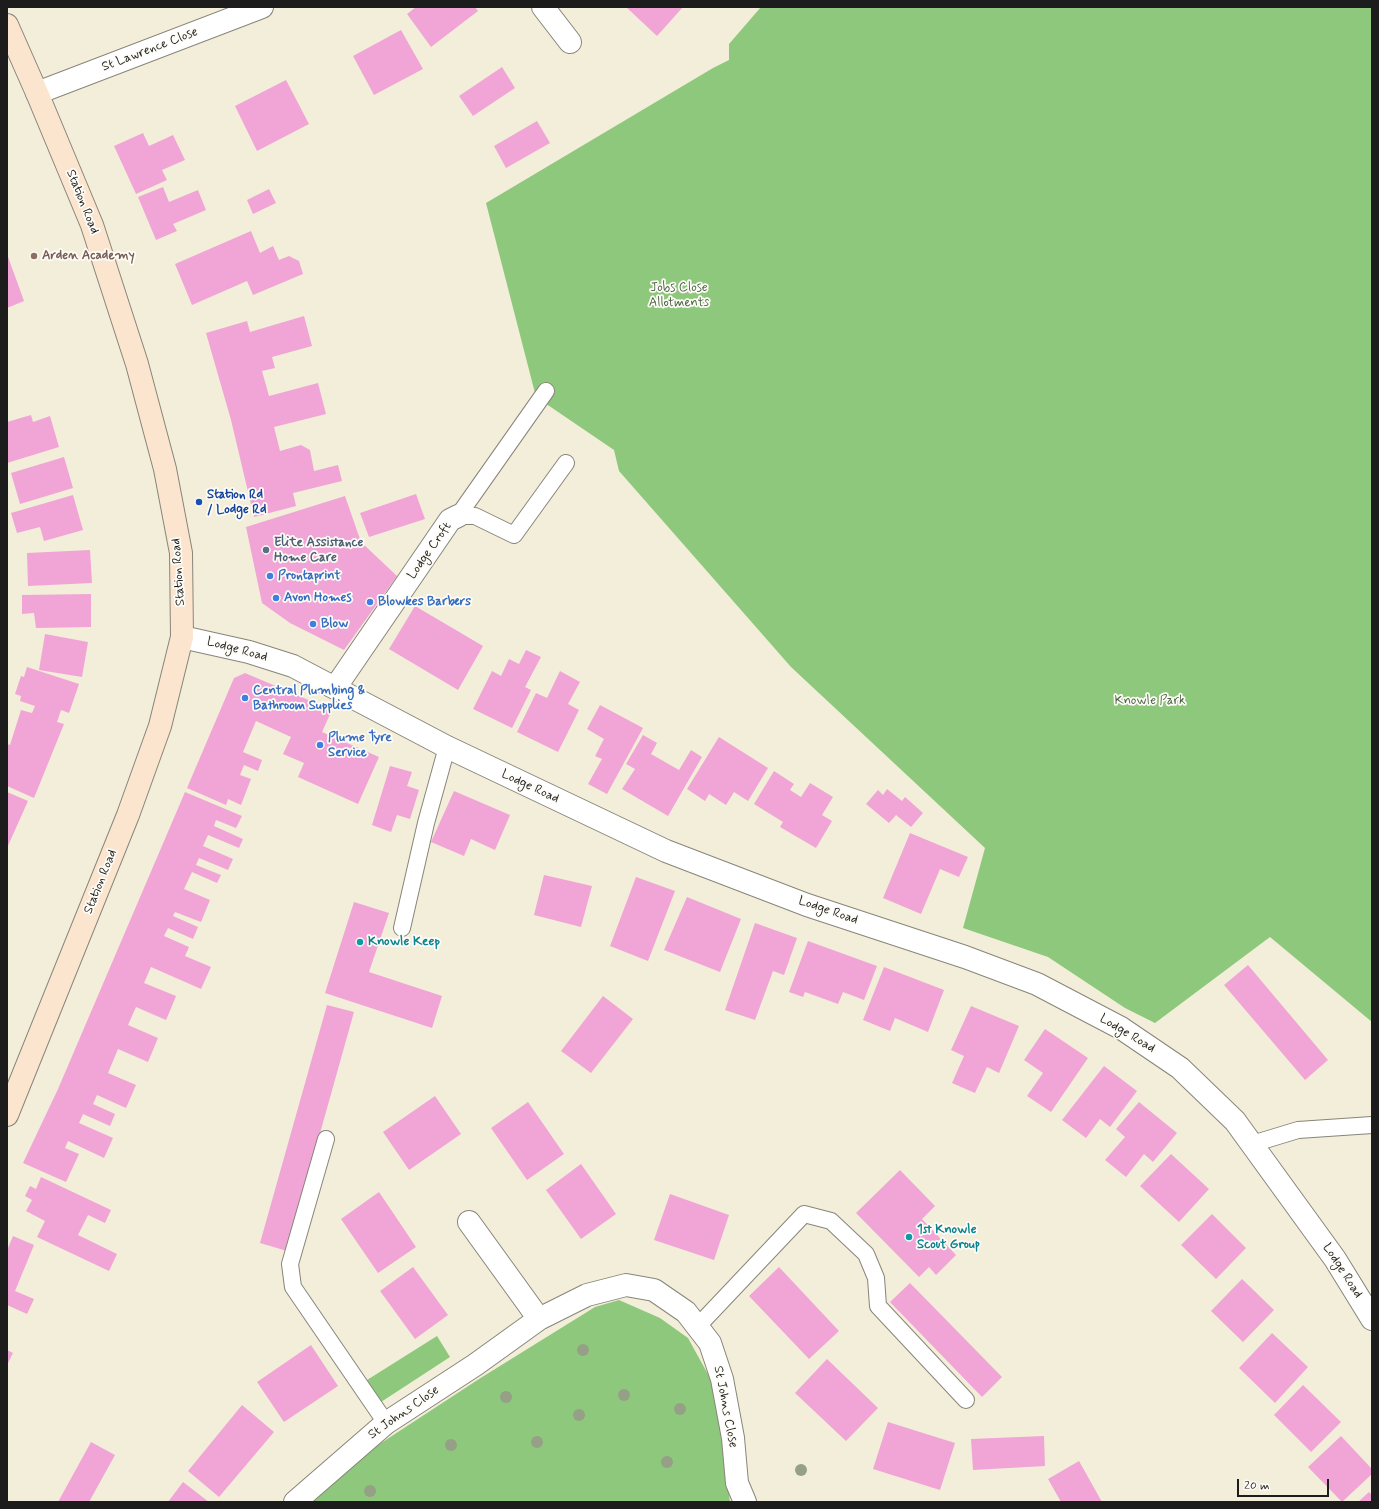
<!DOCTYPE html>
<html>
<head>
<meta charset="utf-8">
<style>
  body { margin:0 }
  #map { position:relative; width:1379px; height:1509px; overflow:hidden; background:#f3eed9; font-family:Mynerve,sans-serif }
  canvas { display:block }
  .frame { position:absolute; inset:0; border:8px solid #1c1c1c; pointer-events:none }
  .scale { position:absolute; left:1237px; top:1479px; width:92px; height:18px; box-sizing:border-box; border:2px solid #1c1c1c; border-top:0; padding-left:5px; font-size:12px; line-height:14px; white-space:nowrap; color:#1c1c1c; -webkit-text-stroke:3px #fdfcf7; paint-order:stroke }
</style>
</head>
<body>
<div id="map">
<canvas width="1379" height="1509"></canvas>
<div class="frame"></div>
<div class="scale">20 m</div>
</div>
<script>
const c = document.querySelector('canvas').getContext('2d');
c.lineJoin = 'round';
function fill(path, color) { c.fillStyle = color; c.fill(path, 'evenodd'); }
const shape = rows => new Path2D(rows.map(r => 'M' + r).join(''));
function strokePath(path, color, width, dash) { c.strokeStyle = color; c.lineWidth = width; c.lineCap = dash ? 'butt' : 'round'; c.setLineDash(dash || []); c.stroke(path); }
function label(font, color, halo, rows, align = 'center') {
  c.font = font + ' Mynerve,sans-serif'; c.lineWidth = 3.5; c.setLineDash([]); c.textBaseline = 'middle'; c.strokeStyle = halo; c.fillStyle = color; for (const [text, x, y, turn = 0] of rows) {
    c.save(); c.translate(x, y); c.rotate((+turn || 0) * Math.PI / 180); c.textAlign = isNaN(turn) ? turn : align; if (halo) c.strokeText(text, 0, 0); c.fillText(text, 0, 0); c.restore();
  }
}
fill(shape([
  [761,7,1372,7,1372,1022,1270,937,1155,1023,1125,1008,1048,957,963,928,985,848,791,667,619,471,614,450,536,397,486,203,713,68,729,60,729,44],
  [619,1300,660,1318,688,1338,715,1387,730,1502,307,1502,375,1447,479,1379,595,1307],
  [437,1336,450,1357,381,1402,367,1380]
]), '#8ec87c');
fill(shape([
  [416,7,475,7,478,11,431,47,407,14],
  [626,7,683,7,657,36],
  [401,30,423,69,374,95,353,56],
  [502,67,515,88,473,116,459,96],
  [286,80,309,124,257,151,235,106],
  [537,121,550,143,506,168,494,146],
  [143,133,149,146,173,135,185,160,162,170,167,180,136,194,114,146],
  [163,187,169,202,198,190,206,210,173,224,177,231,156,240,138,197],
  [269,189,276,203,253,214,247,200],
  [251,231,260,253,273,246,279,260,289,256,299,261,303,274,253,295,247,281,192,305,175,264],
  [7,254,24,301,7,308],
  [304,316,312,346,272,357,275,368,262,371,269,396,318,383,326,414,274,427,280,451,301,445,310,450,314,471,338,465,342,481,293,493,296,506,254,517,231,420,206,333,247,321,250,332],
  [31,415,33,422,50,416,59,447,7,463,7,422],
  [64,457,73,488,20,504,11,473],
  [416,494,425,519,369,537,360,513],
  [73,495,83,530,44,541,40,527,17,533,11,513],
  [345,496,361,542,397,576,344,650,290,623,262,603,246,527],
  [90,550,92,583,28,586,27,553],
  [91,594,91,627,36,628,34,613,22,614,22,595],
  [415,606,483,646,458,690,389,649],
  [45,634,88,642,82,677,39,670],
  [526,650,541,657,525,687,531,690,512,728,473,709,492,671,501,676,509,659,519,664],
  [27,667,79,684,69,713,61,710,57,722,64,724,34,798,7,786,7,744,10,745,21,710,32,713,35,706,20,701,21,696,15,694,21,676,24,677],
  [560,671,580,682,568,704,579,710,558,752,517,732,536,693,547,698],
  [245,673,332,710,322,732,379,757,358,804,298,777,304,763,283,754,291,737,256,721,243,752,262,760,258,771,244,765,240,775,251,779,241,805,228,799,226,805,187,788,234,678],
  [600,705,643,728,607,794,588,784,602,759,595,756,604,739,587,729],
  [643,735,657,743,651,754,679,770,691,750,702,757,668,816,622,789,635,769,626,764],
  [719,737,768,768,748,801,734,792,726,805,709,794,705,801,687,789],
  [390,766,412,772,407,786,419,790,410,819,397,815,391,832,372,825],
  [774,771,794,784,790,790,801,797,810,783,833,797,822,815,832,821,816,848,780,827,783,822,754,804],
  [887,789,902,801,905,797,923,813,911,827,896,815,889,823,866,804,878,790,883,795],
  [454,791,510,815,495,850,471,839,464,856,431,842],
  [7,792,28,801,7,848],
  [185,792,242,816,236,828,216,820,214,826,243,839,239,848,208,835,203,846,233,859,228,870,199,858,196,865,221,875,217,883,192,872,184,889,210,900,201,922,175,912,173,916,198,927,193,939,168,928,164,936,189,947,185,956,211,967,201,989,151,967,144,983,176,996,172,1006,166,1020,136,1007,128,1025,158,1038,148,1062,118,1049,108,1073,136,1085,126,1108,97,1095,93,1104,115,1114,110,1126,83,1114,79,1123,113,1138,104,1158,68,1141,65,1148,79,1154,66,1182,23,1163,58,1089],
  [910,833,968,857,959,877,940,869,921,914,883,898],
  [544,875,592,886,581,927,534,915],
  [636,877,675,891,648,961,610,946],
  [687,897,741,919,720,972,664,950],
  [354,902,389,913,369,972,442,996,432,1028,325,993],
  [755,923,797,938,784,975,773,971,755,1020,725,1010],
  [808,941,877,966,864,1000,843,992,838,1004,805,992,803,997,789,992],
  [1248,965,1328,1060,1305,1080,1224,985],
  [884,967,944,990,928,1032,895,1018,890,1031,863,1020],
  [603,996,633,1019,591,1073,561,1051],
  [327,1005,354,1012,287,1251,260,1243],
  [971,1006,1019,1026,999,1073,987,1067,975,1093,952,1083,964,1056,951,1050],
  [1045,1029,1088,1058,1051,1112,1027,1096,1043,1073,1024,1060],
  [1104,1066,1137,1091,1110,1127,1100,1119,1086,1138,1062,1120],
  [435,1096,461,1134,409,1170,383,1132],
  [528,1102,564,1154,527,1180,491,1128],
  [1139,1102,1177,1133,1153,1162,1144,1154,1126,1177,1105,1160,1125,1137,1116,1129],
  [1171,1154,1209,1189,1179,1222,1140,1186],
  [581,1164,616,1214,581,1239,546,1190],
  [900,1170,935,1206,922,1219,956,1255,936,1275,929,1267,919,1277,856,1213],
  [41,1177,111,1210,105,1223,88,1215,78,1235,117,1254,109,1271,37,1237,45,1221,26,1211,32,1200,25,1196,30,1186,36,1189],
  [379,1192,416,1247,378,1273,341,1219],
  [670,1194,729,1215,714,1260,654,1240],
  [1212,1214,1246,1248,1216,1279,1181,1245],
  [13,1236,34,1245,15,1291,34,1299,27,1314,7,1305,7,1247,8,1248],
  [413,1267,448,1315,415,1339,380,1291],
  [779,1267,839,1331,809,1359,749,1296],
  [1242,1279,1274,1310,1243,1342,1211,1311],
  [910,1283,1002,1377,982,1397,890,1302],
  [1272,1333,1308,1367,1275,1403,1239,1368],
  [311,1345,338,1386,284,1422,257,1382],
  [7,1350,13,1353,7,1365],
  [827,1359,878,1408,846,1441,795,1393],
  [1303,1385,1341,1422,1311,1452,1274,1415],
  [242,1405,274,1432,219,1497,188,1471],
  [888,1422,955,1443,940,1490,873,1469],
  [1044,1436,1045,1466,973,1470,971,1439],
  [1341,1436,1372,1469,1372,1474,1342,1502,1308,1467],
  [91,1442,115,1455,89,1502,58,1502],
  [1079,1461,1102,1502,1061,1502,1048,1479],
  [183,1482,209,1502,168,1502],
  [1369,1492,1372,1495,1372,1502,1358,1502]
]), '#f0a5d6');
const lane = shape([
  [546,391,458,516,475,516,514,535,566,463],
  [402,928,426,823,447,747],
  [326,1139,290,1264,293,1287,386,1423],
  [1252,1144,1298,1130,1372,1125],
  [698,1326,804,1214,831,1221,866,1254,876,1278,878,1306,966,1400]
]);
const street = shape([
  [543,7,570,42],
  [37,93,262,7],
  [182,637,249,652,293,666,447,747,666,851,807,905,965,957,1037,984,1121,1028,1180,1068,1235,1121,1335,1259,1372,1319],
  [335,688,450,520,458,516],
  [469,1222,539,1319],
  [295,1502,386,1423,475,1365,539,1319,587,1295,626,1285,654,1290,686,1312,710,1343,722,1379,733,1438,737,1483,745,1502]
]);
const secondary = shape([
  [7,25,37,93,92,225,137,364,165,469,181,553,182,637,160,726,128,815,7,1115]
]);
strokePath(lane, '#88857a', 18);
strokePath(street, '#88857a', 24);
strokePath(secondary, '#88857a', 24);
strokePath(lane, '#fff', 16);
strokePath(street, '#fff', 22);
strokePath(secondary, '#fce5cf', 22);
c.fillStyle = '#96a086';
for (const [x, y] of [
  [583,1350],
  [624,1395],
  [506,1397],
  [680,1409],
  [579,1415],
  [537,1442],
  [451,1445],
  [667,1462],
  [801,1470],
  [370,1491]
]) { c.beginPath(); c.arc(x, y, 6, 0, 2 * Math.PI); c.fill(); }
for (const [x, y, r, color] of [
  [34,256,4,"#8d6e63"],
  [199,502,4,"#1a4fb4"],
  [266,550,4,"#5c6f8a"],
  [270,576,4,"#3f7fe0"],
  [276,598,4,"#3f7fe0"],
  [370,602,4,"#3f7fe0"],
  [313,624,4,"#3f7fe0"],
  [245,698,4,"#3f7fe0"],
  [320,745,4,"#3f7fe0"],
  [360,942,4,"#0f9aa8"],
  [909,1237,4,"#0f9aa8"]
]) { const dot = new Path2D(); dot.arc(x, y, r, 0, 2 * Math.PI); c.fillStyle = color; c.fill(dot); strokePath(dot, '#fdfcf7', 1.5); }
label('13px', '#1c1c1c', '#fdfcf7', [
  ["St Lawrence Close",150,50,-21],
  ["Station Road",82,202,68],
  ["Lodge Croft",430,551,-55],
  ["Station Road",179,572,-94],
  ["Lodge Road",237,650,15],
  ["Lodge Road",530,787,25],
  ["Station Road",101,882,-68],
  ["Lodge Road",828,911,19],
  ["Lodge Road",1127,1034,31],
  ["Lodge Road",1342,1271,57],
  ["St Johns Close",725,1407,79],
  ["St Johns Close",404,1413,-35]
]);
label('bold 13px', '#785e54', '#fdfcf7', [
  ["Arden Academy",42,256]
], 'left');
label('13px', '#4a6142', '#fdfcf7', [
  ["Jobs Close",679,288],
  ["Allotments",679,303],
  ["Knowle Park",1150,701]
]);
label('bold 13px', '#164399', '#fdfcf7', [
  ["Station Rd",207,495],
  ["/ Lodge Rd",207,510]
], 'left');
label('bold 13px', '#4e5e75', '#fdfcf7', [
  ["Elite Assistance",274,543],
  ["Home Care",274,558]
], 'left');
label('bold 13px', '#366cbe', '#fdfcf7', [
  ["Prontaprint",278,576],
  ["Avon Homes",284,598],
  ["Blowkes Barbers",378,602],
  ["Blow",321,624],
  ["Central Plumbing &",253,691],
  ["Bathroom Supplies",253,706],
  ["Plume Tyre",328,738],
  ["Service",328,753]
], 'left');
label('bold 13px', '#0d838f', '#fdfcf7', [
  ["Knowle Keep",368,942],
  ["1st Knowle",917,1230],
  ["Scout Group",917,1245]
], 'left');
</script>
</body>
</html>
